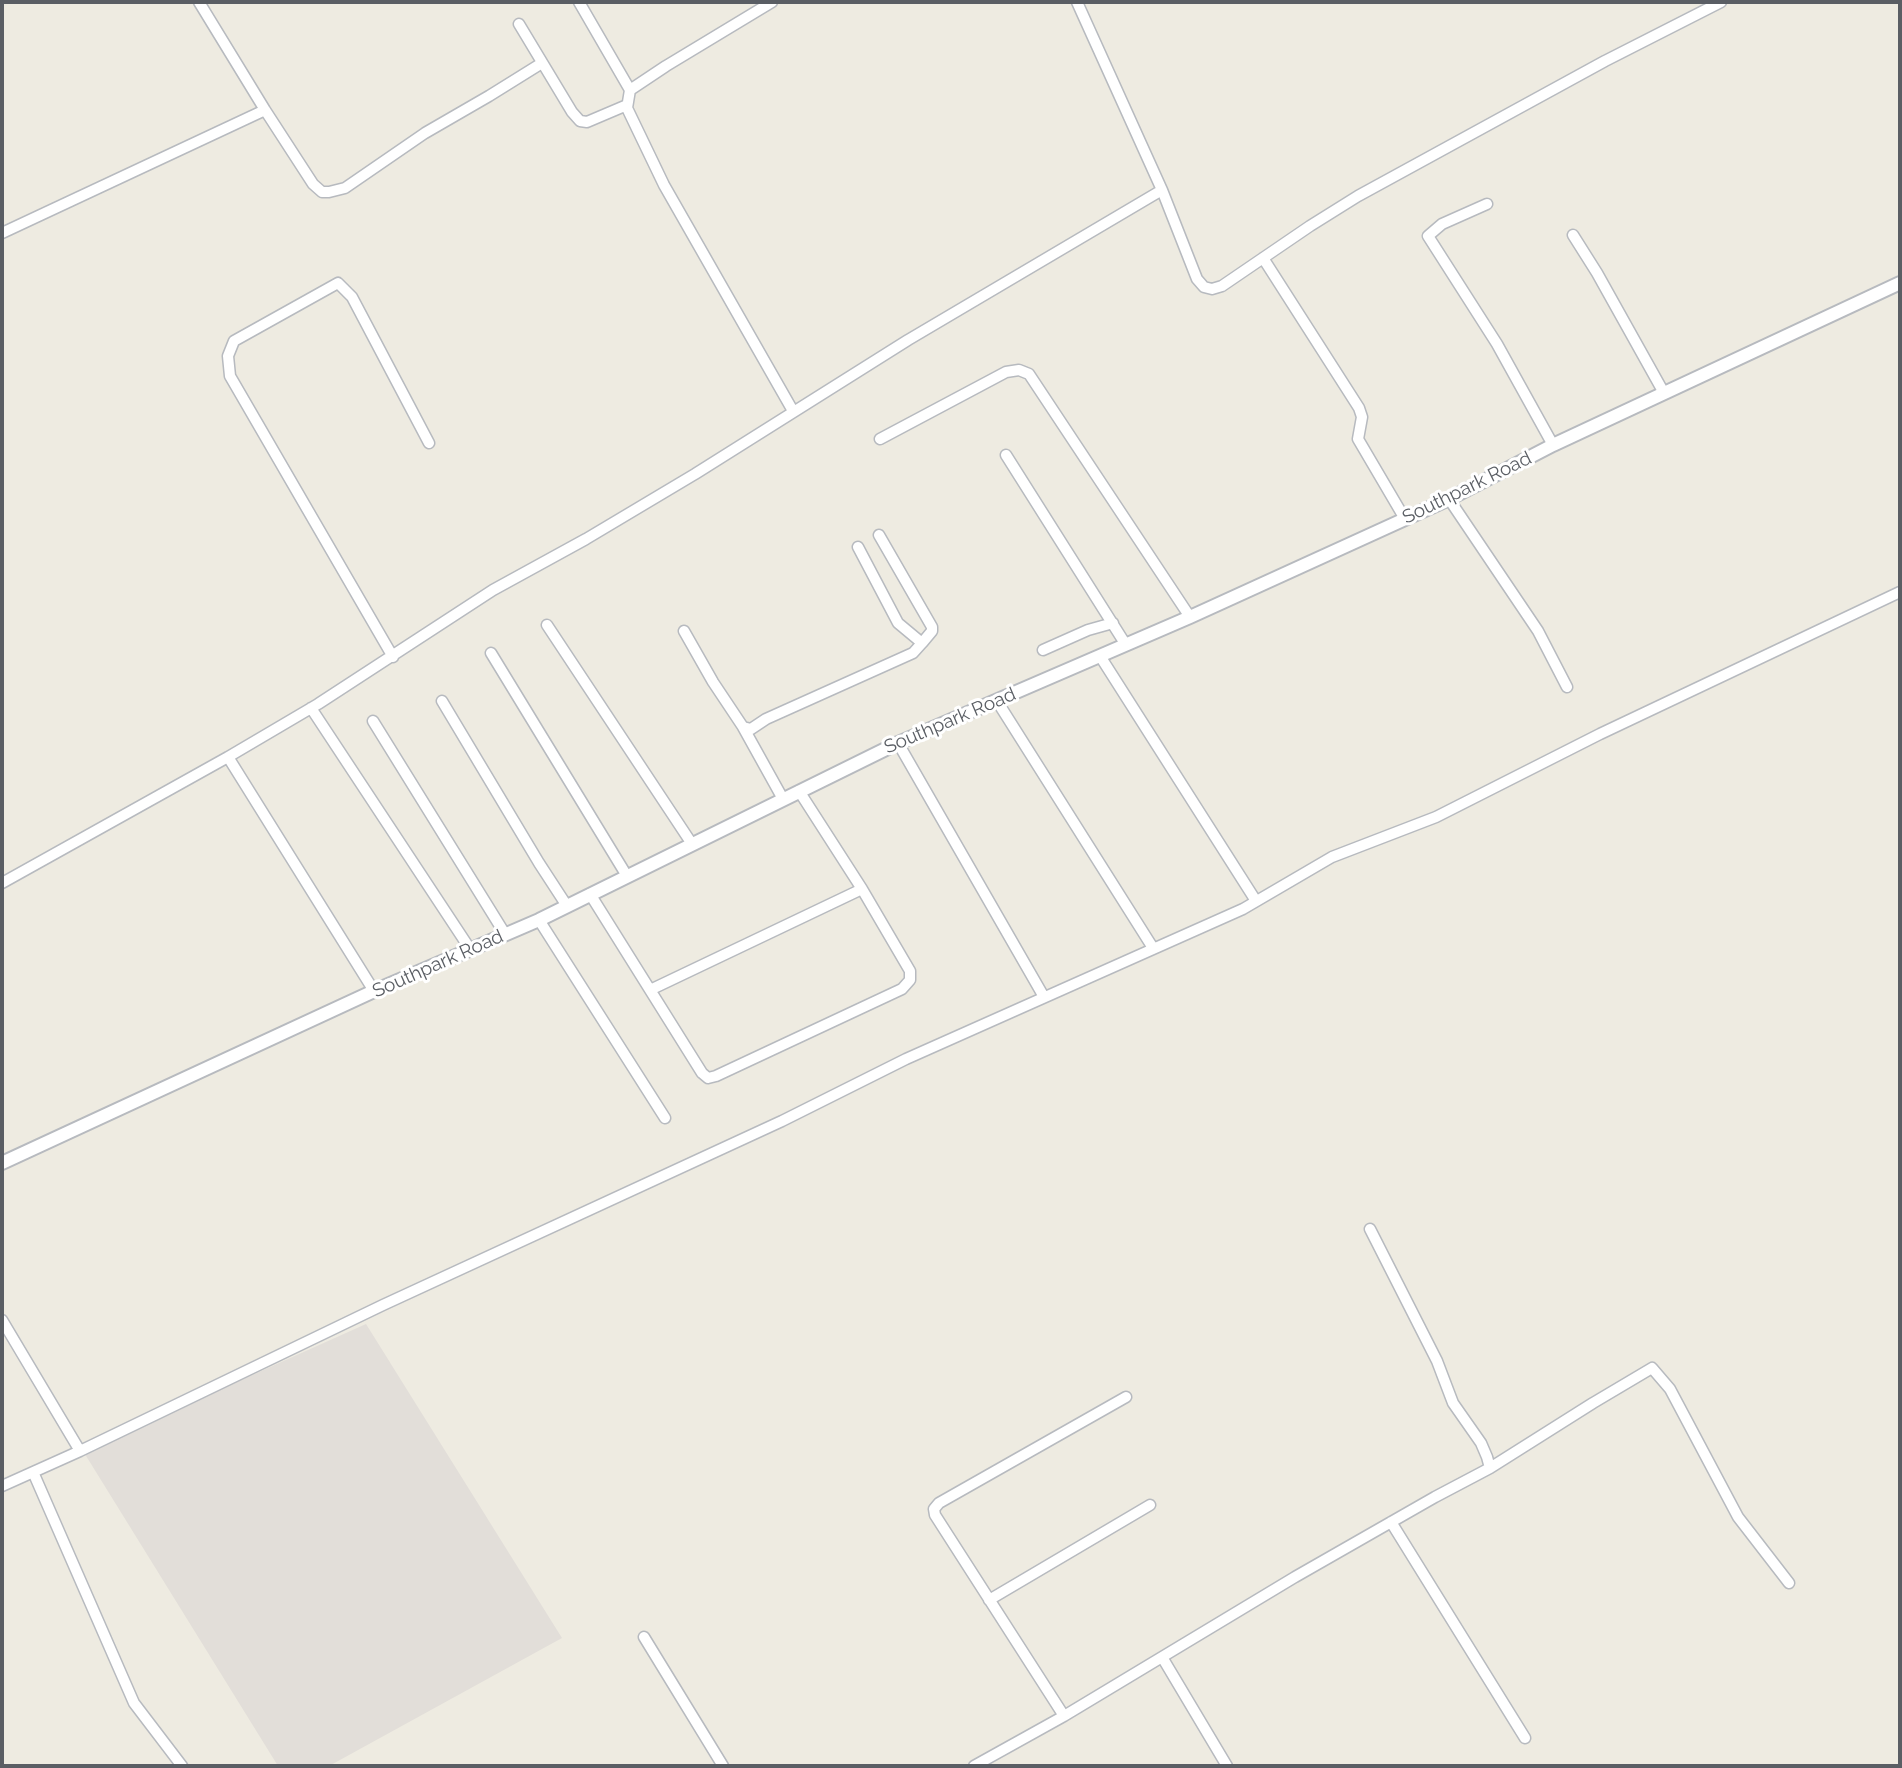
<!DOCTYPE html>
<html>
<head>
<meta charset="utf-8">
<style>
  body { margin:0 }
  #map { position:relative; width:1902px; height:1768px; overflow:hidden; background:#eeebe1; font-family:Raleway,sans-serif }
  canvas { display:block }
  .frame { position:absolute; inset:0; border:4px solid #5a5e64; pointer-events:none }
</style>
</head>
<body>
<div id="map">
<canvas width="1902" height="1768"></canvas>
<div class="frame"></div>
</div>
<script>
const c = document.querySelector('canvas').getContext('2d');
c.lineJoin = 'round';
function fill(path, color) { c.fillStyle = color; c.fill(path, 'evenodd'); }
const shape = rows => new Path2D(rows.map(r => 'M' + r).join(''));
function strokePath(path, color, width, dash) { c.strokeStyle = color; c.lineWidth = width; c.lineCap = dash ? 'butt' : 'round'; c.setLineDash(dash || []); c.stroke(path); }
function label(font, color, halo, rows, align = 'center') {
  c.font = font + ' Raleway,sans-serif'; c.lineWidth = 6; c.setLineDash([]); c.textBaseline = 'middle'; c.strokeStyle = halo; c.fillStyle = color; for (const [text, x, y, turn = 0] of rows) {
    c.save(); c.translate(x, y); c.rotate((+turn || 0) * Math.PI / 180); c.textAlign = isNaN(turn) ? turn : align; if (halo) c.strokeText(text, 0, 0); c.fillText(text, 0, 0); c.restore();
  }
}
fill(shape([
  [366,1324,562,1638,329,1766,278,1766,83,1451]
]), '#e2ded9');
const minor = shape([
  [199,2,265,110,313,184,322,192,329,192,345,188,425,133,489,96,542,63],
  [579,2,630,90,627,108,664,185,793,411],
  [1077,2,1162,190],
  [519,24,572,112,580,121,587,122,627,105],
  [630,90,666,66,772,2],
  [1487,204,1442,224,1428,236,1497,344,1553,445],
  [2,233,265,110],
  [1573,235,1597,273,1664,393],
  [1263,258,1359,408,1362,417,1358,439,1405,519],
  [880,439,1006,372,1019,370,1029,374,1190,617],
  [1006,455,1126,645],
  [1449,499,1538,631,1567,687],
  [858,547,898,623,922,643,932,631,932,627,879,535],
  [547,625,692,844],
  [684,631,713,682,743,727,751,729,766,719,913,653,922,643],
  [1043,650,1088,630,1113,623],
  [491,653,627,876],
  [1100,656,1256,901],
  [393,657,230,376,228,356,234,341,338,283,352,297,429,443],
  [442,701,539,863,567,906],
  [997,701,1153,948],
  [311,708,470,949],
  [373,721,505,934],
  [743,727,783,799],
  [898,743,1044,997],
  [228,757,374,991],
  [2,883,228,757,318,704,493,590,586,539,695,474,908,340,1162,190,1197,279,1204,287,1212,289,1222,286,1310,226,1358,196,1605,61,1721,2],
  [590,894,702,1073,708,1078,716,1076,902,989,910,980,910,971,862,889,799,791],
  [539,920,665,1118],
  [650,990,862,889],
  [1370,1229,1437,1361,1453,1403,1481,1443,1487,1457,1490,1468],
  [2,1320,80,1451],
  [33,1472,134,1703,182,1766],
  [2,1486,80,1451,383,1305,782,1121,906,1059,1243,909,1332,857,1436,817,1600,734,1900,592],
  [1391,1522,1525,1738],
  [989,1600,1150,1505],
  [644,1637,723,1766],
  [1162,1657,1227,1766],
  [1064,1716,935,1515,934,1509,939,1503,1126,1397],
  [974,1766,1064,1716,1295,1577,1435,1497,1490,1468,1593,1403,1652,1368,1670,1389,1738,1517,1789,1583]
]);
const tertiary = shape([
  [2,1163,374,991,539,920,898,743,1190,617,1449,499,1553,445,1900,283]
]);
strokePath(minor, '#b7babf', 13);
strokePath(tertiary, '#b7babf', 16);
strokePath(minor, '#fff', 10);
strokePath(tertiary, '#fff', 12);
label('19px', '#5a5e64', '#fff', [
  ["Southpark Road",1467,488,-26],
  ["Southpark Road",950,721,-23],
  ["Southpark Road",438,964,-24]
]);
</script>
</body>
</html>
